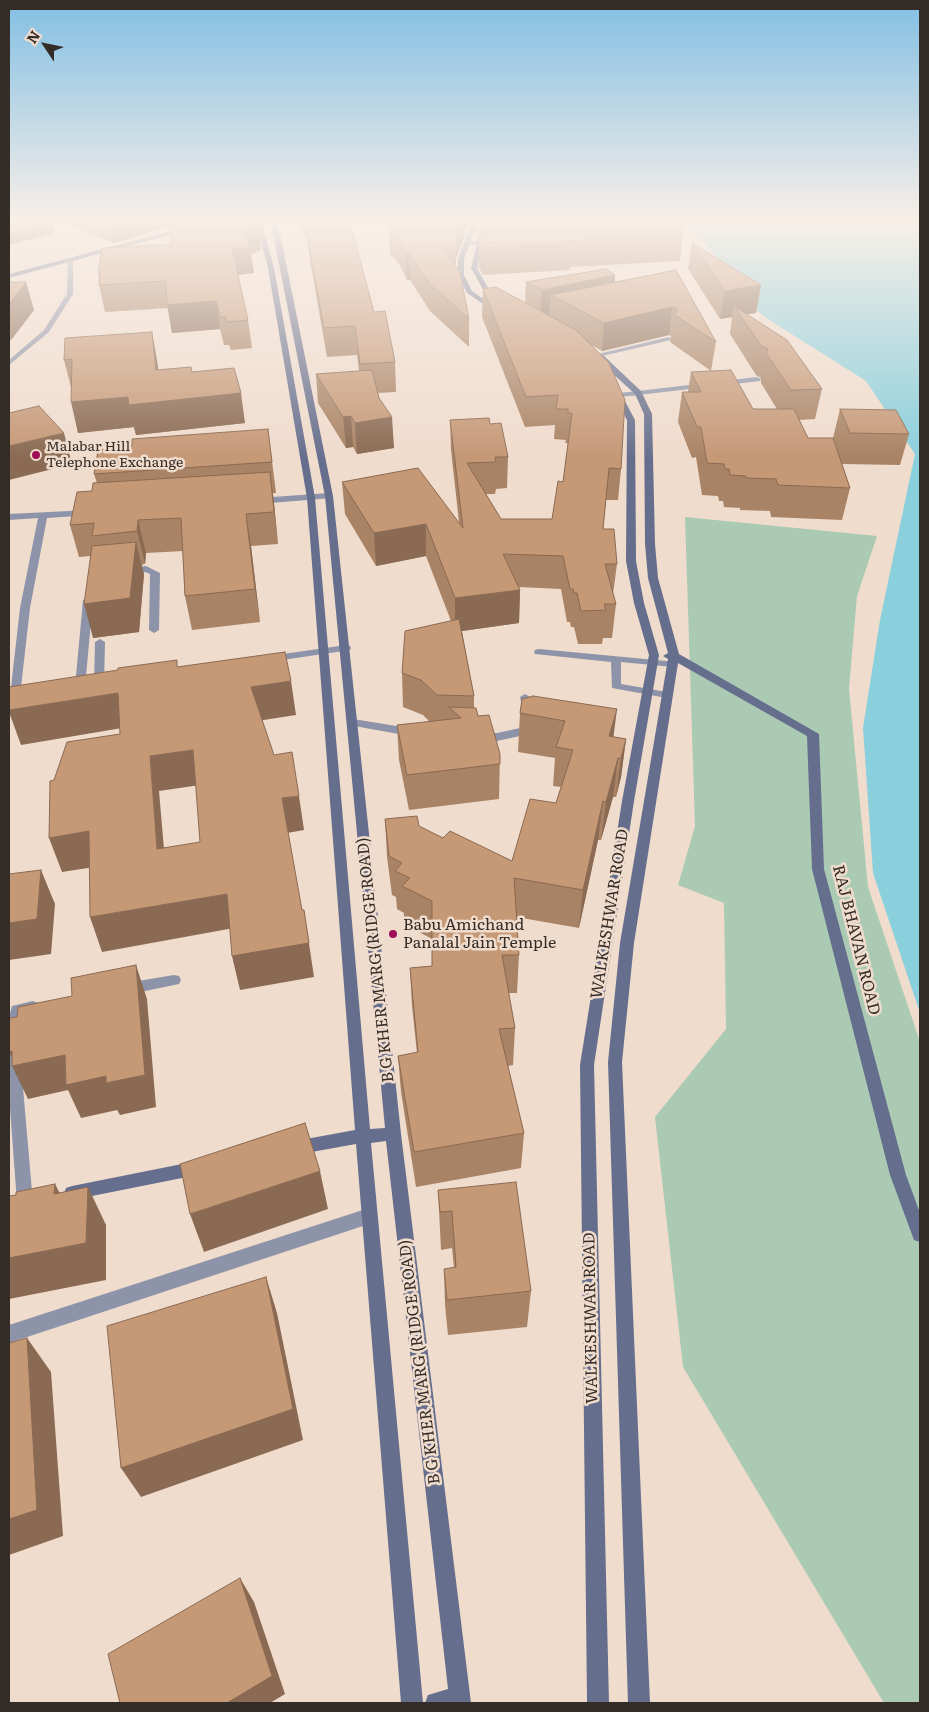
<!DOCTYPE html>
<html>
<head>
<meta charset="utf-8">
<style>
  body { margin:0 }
  #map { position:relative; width:929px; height:1712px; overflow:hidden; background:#f0dccd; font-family:Literata,serif }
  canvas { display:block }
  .frame { position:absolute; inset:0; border:10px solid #342c27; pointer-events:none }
  .north { position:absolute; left:20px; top:20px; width:50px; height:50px; -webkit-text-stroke:4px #f0dccd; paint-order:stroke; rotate:304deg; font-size:14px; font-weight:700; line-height:20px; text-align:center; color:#342c27 }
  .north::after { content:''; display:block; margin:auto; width:18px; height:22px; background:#342c27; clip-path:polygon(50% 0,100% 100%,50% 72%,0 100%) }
</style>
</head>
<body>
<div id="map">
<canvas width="929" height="1712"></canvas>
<div class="frame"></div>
<div class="north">N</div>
</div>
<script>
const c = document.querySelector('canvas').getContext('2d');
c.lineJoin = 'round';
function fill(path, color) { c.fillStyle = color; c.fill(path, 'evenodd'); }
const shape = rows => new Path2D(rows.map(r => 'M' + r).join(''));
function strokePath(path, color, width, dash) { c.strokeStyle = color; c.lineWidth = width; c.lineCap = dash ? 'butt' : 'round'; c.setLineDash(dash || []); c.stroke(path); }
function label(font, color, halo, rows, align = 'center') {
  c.font = font + ' Literata,serif'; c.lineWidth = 5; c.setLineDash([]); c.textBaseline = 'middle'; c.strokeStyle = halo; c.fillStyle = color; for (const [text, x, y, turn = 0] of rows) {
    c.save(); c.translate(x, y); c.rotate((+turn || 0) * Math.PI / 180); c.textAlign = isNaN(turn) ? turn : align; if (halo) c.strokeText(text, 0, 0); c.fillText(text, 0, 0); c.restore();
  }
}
fill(shape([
  [685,517,877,536,857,596,849,689,868,887,920,1042,920,1703,884,1703,683,1367,655,1117,726,1029,724,903,678,885,695,826]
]), '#abcab4');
fill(shape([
  [681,219,920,219,920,1013,873,873,863,728,880,620,915,454,866,381,763,316,735,287,720,260]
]), '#8acfdc');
fill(shape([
  [669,337,672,339,671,340,598,357,594,355,669,337],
  [757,377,761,379,760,381,638,395,634,393,638,391,757,377],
  [329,493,332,494,332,498,258,504,254,501,258,498,329,493],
  [89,510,92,511,92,515,47,518,30,608,20,696,15,699,11,698,10,696,20,608,38,518,9,520,9,514,89,510],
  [174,975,179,976,181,980,179,984,174,985,126,995,121,993,119,989,121,985,126,983,174,975],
  [33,1001,38,1003,40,1007,38,1011,23,1015,18,1037,13,1039,9,1037,9,1017,12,1006,33,1001],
  [13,1047,18,1049,20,1053,33,1203,31,1208,25,1211,19,1208,17,1203,9,1094,9,1048,13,1047],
  [369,1208,375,1211,377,1216,375,1221,369,1224,9,1343,9,1325,369,1208]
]), '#8d93a8');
fill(shape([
  [485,230,487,233,447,236,444,234,485,230],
  [467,241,494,242,497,244,494,246,465,244,467,241],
  [68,260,73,261,73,294,49,332,9,365,9,360,44,330,67,294,68,260],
  [638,391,642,393,641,395,619,397,615,395,619,393,638,391],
  [146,566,160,573,159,630,154,633,149,630,150,574,145,572,126,574,121,571,126,568,146,566],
  [88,597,93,600,85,687,80,690,75,687,83,600,88,597],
  [100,639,105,642,104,685,99,688,94,685,95,642,100,639],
  [346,645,350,646,351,648,350,650,269,662,264,659,269,656,346,645],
  [539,649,677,662,678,664,677,666,673,667,621,662,621,684,667,692,672,695,667,698,612,688,611,662,535,654,534,652,535,650,539,649],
  [525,694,530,697,534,714,529,734,497,741,475,740,473,737,475,734,479,733,497,733,520,728,524,714,520,697,525,694],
  [353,719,415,729,421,733,415,737,349,725,347,723,349,721,353,719]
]), '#8d93a8');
fill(shape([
  [255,219,261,219,274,268,315,498,370,1129,385,1128,325,496,270,219,276,219,280,233,333,496,401,1134,471,1703,425,1703,428,1695,448,1689,386,1141,371,1143,423,1703,401,1703,356,1144,295,1155,289,1153,287,1148,289,1143,295,1141,355,1130,307,498,268,268,255,219],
  [473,219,479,219,464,259,464,275,472,291,499,310,499,312,495,312,467,293,458,275,458,259,473,219],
  [483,219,489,219,477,268,491,293,499,299,496,301,486,295,471,268,483,219],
  [186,227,188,230,9,278,9,274,186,227],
  [598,356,604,356,641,391,652,414,655,544,658,578,679,654,819,734,824,869,906,1175,920,1213,920,1242,914,1240,890,1175,812,869,807,736,678,663,634,943,622,1062,650,1703,628,1703,608,1062,620,943,668,659,663,656,668,653,648,578,645,544,644,414,635,394,598,360,598,356],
  [613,390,619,390,635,420,636,561,644,603,659,655,634,801,594,1065,609,1703,587,1703,580,1065,622,801,649,655,634,603,626,561,627,420,612,392,613,390],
  [197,1161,203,1163,205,1168,203,1173,197,1175,72,1200,66,1198,64,1193,66,1188,72,1186,197,1161]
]), '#656e8c');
fill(shape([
  [61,219,257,219,261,250,251,254,254,273,238,275,248,320,252,348,231,350,229,345,224,345,220,329,172,333,168,308,105,312,99,285,99,278,98,272,171,244,170,226,114,243,74,227],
  [296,219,349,219,374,312,395,362,396,392,378,393,394,448,357,454,353,447,346,448,318,403,316,374,359,371,357,355,327,357,309,255,307,239],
  [390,219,472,219,467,229,464,230,464,237,456,258,456,266,469,319,469,347,430,311,410,280,407,280,400,265,390,254,389,228],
  [486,219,683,219,683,235,680,261,570,267,570,270,483,275,479,268,479,242],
  [692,243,761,285,756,313,747,314,822,389,815,419,799,420,808,438,833,438,840,409,909,434,900,465,842,464,850,488,842,520,771,517,770,511,740,510,740,508,724,507,723,501,719,501,718,496,702,495,696,457,692,458,678,422,682,392,688,392,691,372,753,409,777,409,761,383,761,378,756,375,730,334,732,317,720,319,688,269],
  [676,270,716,342,711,371,670,342,671,336,669,335,602,351,593,346,621,469,618,500,606,500,603,529,617,564,613,594,616,604,612,638,603,638,602,644,578,644,574,627,571,627,570,622,567,622,561,589,519,587,520,590,519,623,462,631,474,696,474,708,478,716,500,754,499,799,409,810,399,760,397,725,430,722,423,715,403,707,402,673,451,621,426,556,376,566,345,514,342,482,459,522,451,450,450,420,490,424,508,457,507,488,496,489,495,494,486,494,501,519,552,519,563,482,568,443,565,443,566,440,554,439,555,425,525,427,482,317,483,289,525,303,526,282,615,275,615,282],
  [9,282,34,310,11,340,9,340],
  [152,332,158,370,192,372,245,423,136,435,134,427,78,433,71,387,64,360],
  [268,429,276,493,273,493,278,544,251,546,260,622,192,630,185,596,183,551,146,553,145,564,141,565,144,574,139,632,93,638,91,556,79,557,70,525,97,483,94,474],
  [522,699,614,737,626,739,621,777,616,797,613,797,601,840,598,840,579,928,516,917,519,955,517,993,508,993,515,1028,513,1065,508,1066,524,1133,521,1168,416,1187,401,1092,398,1056,417,1053,412,1006,410,968,432,966,432,939,404,924,404,913,397,909,396,897,392,895,387,857,385,819,419,826,443,838,512,861,556,803,561,787,553,786,555,758,518,752,520,713],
  [438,1190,531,1291,527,1327,448,1335,445,1305,444,1269,454,1268,452,1248,441,1250]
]), '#a98365');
fill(shape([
  [51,219,54,233,9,245,9,234],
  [109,219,194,219,114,243],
  [392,219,472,219,467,229,464,230,464,237,456,258,456,232],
  [258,225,261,250,251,254,254,273,236,275,232,249,243,231],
  [406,253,409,253,410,280,407,280],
  [615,275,613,303,551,295,549,316,540,318,542,290],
  [26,282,34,310,11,340,9,332,9,304],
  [761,285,756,313,741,315,734,306,732,317,720,319,725,291],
  [216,301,220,329,172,333,167,305],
  [672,307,669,335,602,351,604,323],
  [152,332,157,360,162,400,156,370],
  [241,393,245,423,136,435,134,427,78,433,71,402,128,397],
  [351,416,353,447,346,448,343,417],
  [392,417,394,448,357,454,355,423],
  [64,433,72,464,9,480,9,446],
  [270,472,274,504,278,544,274,512],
  [246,514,251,546,260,622,255,589],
  [138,520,146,553,145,564,137,531],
  [426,524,426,556,376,566,374,533],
  [136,542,144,574,139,632,93,638,84,604],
  [520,590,519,623,455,632,455,598],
  [291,681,296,715,257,721,251,687],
  [118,693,128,727,21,745,9,712,9,710],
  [617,709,612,748,609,736],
  [626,739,621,777,616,797,621,758],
  [193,750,200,785,159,791,167,884,157,849,150,756],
  [618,758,613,797,601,840,606,802],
  [299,796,304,830,287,833,282,798],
  [603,801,598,840,579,928,583,890],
  [89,831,101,866,62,872,49,838],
  [41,870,55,904,51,954,9,960,9,923],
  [227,894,234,928,102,952,90,917],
  [304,910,314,977,240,990,232,956],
  [136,965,147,999,156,1107,120,1115,117,1110,81,1118,68,1090,28,1099,12,1066,15,1065,9,1052,12,1051],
  [320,1171,328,1209,204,1252,190,1214],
  [55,1184,75,1223,54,1194],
  [88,1187,106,1225,106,1280,9,1299,9,1258],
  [266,1277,277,1313,303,1440,141,1497,121,1468],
  [27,1338,51,1372,63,1536,9,1555,9,1519],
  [240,1578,254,1602,285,1694,270,1703,227,1703]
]), '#8a6a53');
const building = shape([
  [9,219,51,219,51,223,9,234,9,219],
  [170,219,257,219,258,225,243,231,251,247,232,249,248,320,227,322,225,317,220,317,216,301,167,305,166,281,99,285,100,272,98,272,102,248,171,244,170,219],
  [308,219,349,219,374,312,385,311,395,362,360,364,355,326,324,328,306,230,315,232,308,219],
  [390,219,461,219,456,232,456,249,445,250,460,272,469,319,430,284,409,253,406,253,399,239,389,228,390,219],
  [513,219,683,219,683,235,567,241,571,244,483,248,479,242,484,221,511,221,513,219],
  [692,243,761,285,725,291,692,243],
  [606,269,615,275,542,290,526,282,606,269],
  [676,270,716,342,673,314,677,312,677,309,672,307,604,323,551,295,676,270],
  [9,282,26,282,9,304,9,282],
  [496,287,576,330,609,363,625,400,621,469,609,468,603,529,614,529,617,564,605,564,616,604,604,604,606,610,581,611,577,593,574,593,573,589,570,589,563,556,503,554,520,590,455,598,426,524,374,533,342,482,418,468,463,528,450,420,489,418,490,424,501,423,508,457,495,457,496,462,467,463,501,519,552,519,558,481,563,482,572,413,568,413,568,409,556,409,558,395,526,397,483,289,496,287],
  [734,306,787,340,822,389,791,390,766,353,768,349,761,346,734,306],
  [152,332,156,370,191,367,192,372,234,368,241,393,129,405,128,397,71,402,72,359,64,360,65,338,152,332],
  [372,370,379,398,392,417,355,423,351,416,343,417,316,374,372,370],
  [731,370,753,409,794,409,808,438,833,438,850,488,778,485,776,479,746,478,746,476,730,475,729,469,725,469,724,464,707,463,701,427,697,427,682,392,701,392,691,372,731,370],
  [39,406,64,433,9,446,9,413,39,406],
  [840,409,896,410,909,434,850,433,840,409],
  [268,429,272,462,94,474,98,450,132,446,132,439,268,429],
  [270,472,274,512,246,514,255,589,185,596,181,518,138,520,137,531,92,536,94,523,70,525,77,492,92,491,93,483,270,472],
  [136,542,130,598,84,604,92,546,136,542],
  [459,619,474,696,437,695,421,680,402,673,405,631,459,619],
  [285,652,291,681,251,687,274,755,292,752,299,796,282,798,302,910,304,910,309,943,232,956,227,894,90,917,89,831,49,838,50,781,54,780,67,742,120,734,118,693,9,710,9,687,118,670,118,668,177,660,177,667,285,652],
  [193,750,200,842,157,849,150,756,193,750],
  [533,696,617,709,609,736,626,739,621,758,618,758,606,802,603,801,583,890,514,878,519,955,502,955,515,1028,499,1029,524,1133,414,1152,398,1056,418,1052,410,968,432,966,432,901,402,886,410,878,395,871,402,863,389,856,385,819,417,816,419,826,443,838,450,831,512,861,530,799,556,803,573,750,556,747,565,721,520,713,522,699,533,696],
  [449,707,476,708,478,716,489,715,500,754,500,764,407,775,397,725,461,718,449,707],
  [41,870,37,919,9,923,9,874,41,870],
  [136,965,145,1075,106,1083,106,1076,66,1085,65,1055,12,1066,12,1051,9,1052,9,1018,17,1017,18,1007,72,996,71,978,136,965],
  [305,1123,320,1171,190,1214,180,1164,305,1123],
  [516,1182,531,1291,447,1300,444,1269,456,1267,452,1211,440,1212,438,1190,516,1182],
  [55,1184,54,1194,88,1187,86,1243,9,1258,9,1196,16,1195,16,1192,55,1184],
  [266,1277,293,1409,121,1468,107,1326,266,1277],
  [27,1338,37,1510,9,1519,9,1343,27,1338],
  [240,1578,272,1676,227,1703,119,1703,120,1703,108,1654,240,1578]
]);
fill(building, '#c59876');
strokePath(building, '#8a6a53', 1);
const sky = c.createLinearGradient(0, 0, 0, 459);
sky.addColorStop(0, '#82bfe3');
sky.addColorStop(0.48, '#f8efe8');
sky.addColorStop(1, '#f8efe800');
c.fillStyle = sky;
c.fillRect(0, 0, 929, 459);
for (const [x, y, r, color] of [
  [36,455,5,"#9e0d58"],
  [393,934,5,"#9e0d58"]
]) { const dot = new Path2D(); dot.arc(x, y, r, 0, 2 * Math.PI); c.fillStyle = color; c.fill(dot); strokePath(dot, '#f0dccd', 2); }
label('14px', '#342c27', '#f0dccd', [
  ["Malabar Hill",46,447],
  ["Telephone Exchange",46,463]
], 'left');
label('16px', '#342c27', '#f0dccd', [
  ["WALKESHWAR ROAD",610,914,-81],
  ["RAJ BHAVAN ROAD",856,940,76],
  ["B G KHER MARG (RIDGE ROAD)",376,960,-96],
  ["WALKESHWAR ROAD",591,1318,-91],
  ["B G KHER MARG (RIDGE ROAD)",420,1362,-97]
]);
label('16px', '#342c27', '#f0dccd', [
  ["Babu Amichand",403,925],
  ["Panalal Jain Temple",403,943]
], 'left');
</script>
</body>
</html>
